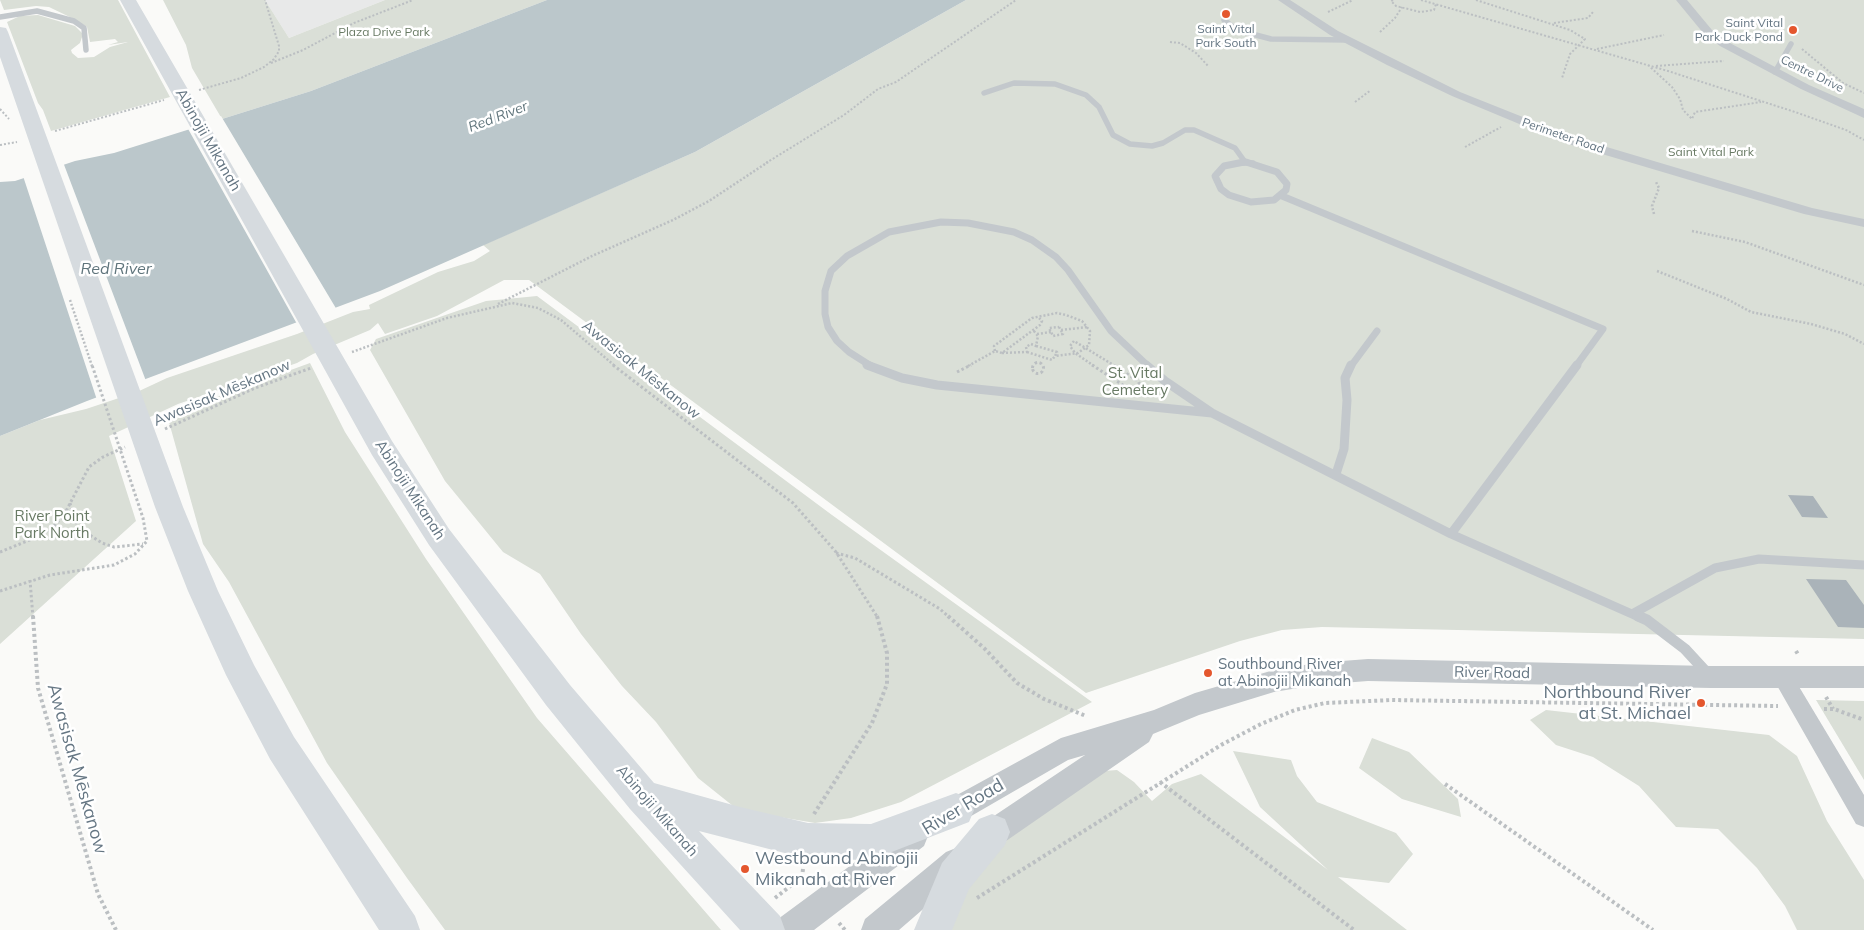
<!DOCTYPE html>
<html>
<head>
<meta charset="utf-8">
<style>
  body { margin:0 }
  canvas { display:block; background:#fafaf8 }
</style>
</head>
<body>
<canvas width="1864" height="930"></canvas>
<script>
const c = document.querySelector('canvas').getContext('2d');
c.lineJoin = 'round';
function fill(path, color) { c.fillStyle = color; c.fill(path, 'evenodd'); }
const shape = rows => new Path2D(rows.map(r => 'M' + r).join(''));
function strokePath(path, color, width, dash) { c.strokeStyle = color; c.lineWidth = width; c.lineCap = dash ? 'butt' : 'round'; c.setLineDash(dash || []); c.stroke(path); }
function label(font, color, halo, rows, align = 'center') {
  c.font = font + ' Mulish,sans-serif'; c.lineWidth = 5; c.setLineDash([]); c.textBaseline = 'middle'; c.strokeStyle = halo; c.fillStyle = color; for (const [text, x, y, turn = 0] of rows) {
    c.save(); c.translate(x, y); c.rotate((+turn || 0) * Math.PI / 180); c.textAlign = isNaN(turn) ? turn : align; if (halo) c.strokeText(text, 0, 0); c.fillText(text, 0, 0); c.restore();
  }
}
fill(shape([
  [265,0,385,0,289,38]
]), '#e8e9e9');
fill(shape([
  [0,0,118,0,170,97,51,131,43,110,38,103,7,22,20,16,38,15,75,26,83,34,80,43,71,50,72,53,78,58,94,57,110,47,128,42,108,45,118,42,115,39,90,42,87,27,76,20,49,7,36,6,4,10],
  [163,0,265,0,289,38,385,0,547,0,311,91,222,119,192,68,186,45],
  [966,0,1864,0,1864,639,1322,627,1282,630,1240,641,1086,693,529,280,504,280,437,316,385,334,378,323,370,330,313,354,297,363,178,404,109,436,136,521,0,644,0,436,40,420,86,409,137,392,167,378,297,334,353,312,370,309,369,305,438,272,474,261,490,251,483,245,695,152],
  [537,296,832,515,1092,702,901,802,851,818,815,823,738,810,698,778,656,722,622,686,581,634,540,574,503,552,445,481,370,350,376,339,486,301],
  [310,363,345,432,426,559,537,718,721,930,445,930,407,878,327,763,229,582,203,544,167,415],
  [1816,700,1864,701,1864,780],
  [1546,710,1769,735,1797,756,1827,821,1864,880,1864,930,1797,930,1785,906,1757,868,1718,829,1676,827,1639,786,1593,757,1556,745,1530,720],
  [1372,738,1409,752,1458,799,1461,817,1402,799,1359,768],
  [1233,751,1291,760,1297,776,1317,802,1396,833,1413,854,1389,883,1338,877,1407,930,950,930,962,891,986,857,1026,823,1104,771,1117,770,1134,782,1152,801,1172,784,1201,774,1328,870,1260,807]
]), '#dadfd7');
fill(shape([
  [547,0,966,0,695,152,380,291,87,401,0,436,0,182,15,181,75,161,114,153,311,91]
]), '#bbc7cb');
fill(shape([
  [221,116,337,310,297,324,187,127],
  [63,162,146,381,97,400,23,176]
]), '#fafaf8');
fill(shape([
  [1788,495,1813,496,1828,518,1802,517],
  [1806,579,1846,580,1864,605,1864,628,1838,627]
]), '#aab3b9');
strokePath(shape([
  [1393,0,1391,1,1396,6,1420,12,1434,10,1436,4],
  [1421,0,1668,71,1795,112,1846,130,1864,140],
  [1476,0,1570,30,1585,39,1570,54,1562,78],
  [1328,12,1353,0],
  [1554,23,1588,18,1593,12],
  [1380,32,1395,18,1402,7],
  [1170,42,1180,43,1196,53,1209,67],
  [1597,49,1664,35],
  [1802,49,1843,83,1864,93],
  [271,63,303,50,354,23,413,0],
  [1648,65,1672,87,1680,99,1683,110,1692,119,1695,112,1761,102],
  [1656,66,1724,61],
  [199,90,241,78,264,67,274,59,279,51,279,46,265,0],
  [1355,102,1371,90],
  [0,109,9,119],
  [55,131,164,100],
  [0,145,17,142],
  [1465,147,1501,127],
  [766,163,844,115,878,89,896,82,1016,0]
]), '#bbbfc2', 2, [2, 2]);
strokePath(shape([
  [1654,214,1652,206,1659,188,1656,182],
  [1692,231,1745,242,1864,285],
  [1657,271,1727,299,1751,312,1811,324,1845,334,1864,344],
  [70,300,92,366],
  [498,304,592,256,673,220,709,201,768,162],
  [1059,327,1063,334,1053,336,1049,328,1059,327],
  [1061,330,1088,327],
  [1037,334,1051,332],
  [995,351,994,346,1032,318,1057,313,1066,315,1082,321,1090,331,1089,345,1078,353,1055,356,1057,352,1036,346],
  [352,352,447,318,512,303,538,308,561,320,615,366],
  [1027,352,1052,360,1055,356],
  [1002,353,1027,352,1026,347,1031,344,1036,346,1038,336,1033,330],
  [968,366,995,351,1002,353,1040,325,1042,321,1038,317],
  [1094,366,1075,353,1070,346,1074,341,1115,366]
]), '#bbbfc2', 2.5, [2, 2]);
strokePath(shape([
  '1032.5 368a5.5 5.5 0 1 1 11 0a5.5 5.5 0 1 1-11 0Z',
  [613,365,793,503,836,552,878,618],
  [1092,365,1129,389,1136,390,1141,387,1138,381,1113,365],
  [957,372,971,365],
  [165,429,255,388,311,368],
  [70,503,74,520,82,530,102,543,114,547,143,544],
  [0,552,37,537,53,527,64,515,89,467,103,457,125,447],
  [836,553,855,558,940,609,950,618],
  [30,580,33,618],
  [0,591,50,575,114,565,135,554,147,541,143,518,92,365]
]), '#bbbfc2', 3, [2.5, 2.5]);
strokePath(shape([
  [33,616,38,688,98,894,116,930],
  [948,616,984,648,1017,683,1044,699,1086,716],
  [1796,651,1799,656],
  [1826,697,1833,709],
  [1824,709,1834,709,1864,720],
  [1160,782,1354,930],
  [1445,784,1653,930],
  [814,814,872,723,887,684,887,653,877,616],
  [803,869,802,877,809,885],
  [775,898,802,877],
  [977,898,1221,745,1261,724,1295,710,1325,703,1392,700,1778,706],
  [839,923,845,930]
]), '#bbbfc2', 4, [3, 3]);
strokePath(shape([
  [0,17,37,11,74,21,84,28,86,50],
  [1224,20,1237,30,1271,39,1347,40],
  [1775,72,1791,44],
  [984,93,1014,83,1055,84,1086,95,1099,107,1113,135,1130,144,1152,146,1163,143,1185,130,1194,130,1235,148,1245,162],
  [1238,163,1253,163]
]), '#c3c8cc', 5.5);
strokePath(shape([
  [1244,162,1224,166,1215,176,1221,189,1229,195,1251,202,1274,200,1286,190,1287,184,1277,172,1246,162],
  [1282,196,1603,329,1576,366],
  [871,366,849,352,837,341,828,327,825,314,825,291,831,271,847,256,889,232,941,222,968,223,1014,232,1032,240,1056,257,1068,270,1111,331,1148,366],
  [1351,366,1377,331]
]), '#c3c8cc', 7);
strokePath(shape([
  [867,365,902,378,937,385,1212,413],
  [1146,365,1165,381,1212,413],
  [1212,413,1451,534,1641,618],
  [1336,474,1344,449,1347,400,1345,378,1351,365],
  [1451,534,1577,365],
  [1634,613,1715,568,1759,559,1864,565]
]), '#c3c8cc', 9);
strokePath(shape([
  [1638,616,1647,620,1685,649,1708,674]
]), '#c3c8cc', 11);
fill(shape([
  [1278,0,1290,0,1338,31,1460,92,1573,137,1812,208,1864,219,1864,227,1804,214,1565,143,1452,96,1387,65,1330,35,1278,0],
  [1676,0,1687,0,1712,30,1728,42,1809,85,1864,109,1864,118,1801,89,1720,46,1704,34,1676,0],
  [1782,667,1789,670,1864,795,1864,827,1856,824,1775,682,1772,676,1775,670,1782,667]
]), '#c3c8cc');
fill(shape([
  [1368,659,1711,666,1864,666,1864,688,1711,688,1368,681,1316,685,1274,692,1199,715,1153,734,1149,742,993,850,983,854,973,850,969,840,973,830,1085,755,1068,760,947,830,937,826,933,816,937,806,1061,738,1154,710,1195,693,1274,670,1316,663,1368,659],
  [914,822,924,826,928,836,924,846,814,930,774,930,778,919,904,826,914,822],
  [956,848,966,852,970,862,966,872,899,930,861,930,865,919,946,852,956,848]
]), '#c3c8cc');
fill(shape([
  [120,0,136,0,392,441,449,529,570,685,654,783,740,807,808,823,871,824,956,793,969,798,974,810,969,822,871,860,808,859,699,831,780,916,785,930,740,930,630,809,546,705,429,545,372,455,120,0],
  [0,27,6,28,8,32,183,507,218,591,254,665,294,737,415,916,420,930,379,930,270,759,226,675,188,591,155,507,0,57,0,27],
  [992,814,1005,819,1010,832,1005,845,969,889,952,930,914,930,942,863,979,819,992,814]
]), '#d6dbdf');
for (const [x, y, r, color] of [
  [1226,14,5,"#e4572e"],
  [1793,30,5,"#e4572e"],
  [1208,673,5,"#e4572e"],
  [1701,703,5,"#e4572e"],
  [745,869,5,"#e4572e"]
]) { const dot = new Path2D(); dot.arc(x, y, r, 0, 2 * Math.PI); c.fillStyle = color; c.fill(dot); strokePath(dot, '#fff', 2); }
label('12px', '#657683', '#fff', [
  ["Saint Vital",1783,23],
  ["Park Duck Pond",1783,37],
  ["Saint Vital",1226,29,"center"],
  ["Park South",1226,43,"center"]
], 'right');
label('12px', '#687a64', '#fff', [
  ["Plaza Drive Park",384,32],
  ["Saint Vital Park",1711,152]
]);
label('12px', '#657683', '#fff', [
  ["Centre Drive",1812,74,26],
  ["Perimeter Road",1563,136,19]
]);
label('italic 14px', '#60757c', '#fff', [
  ["Red River",498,117,-21]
]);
label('15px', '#657683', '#fff', [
  ["Abinojii Mikanah",208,140,60],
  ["Awasisak Mēskanow",641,370,39],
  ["Awasisak Mēskanow",222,393,-23],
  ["Abinojii Mikanah",410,490,57],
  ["River Road",1492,673,1],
  ["Abinojii Mikanah",657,811,49]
]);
label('15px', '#687a64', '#fff', [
  ["St. Vital",1135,373],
  ["Cemetery",1135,390],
  ["River Point",52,516],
  ["Park North",52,533]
]);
label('15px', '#657683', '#fff', [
  ["Southbound River",1218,664],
  ["at Abinojii Mikanah",1218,681]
], 'left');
label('italic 16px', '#60757c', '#fff', [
  ["Red River",116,269]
]);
label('18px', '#657683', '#fff', [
  ["Northbound River",1691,693],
  ["at St. Michael",1691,714],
  ["Westbound Abinojii",755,859,"left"],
  ["Mikanah at River",755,880,"left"]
], 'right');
label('18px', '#657683', '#fff', [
  ["Awasisak Mēskanow",77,769,74],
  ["River Road",963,807,-31]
]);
</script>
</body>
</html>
